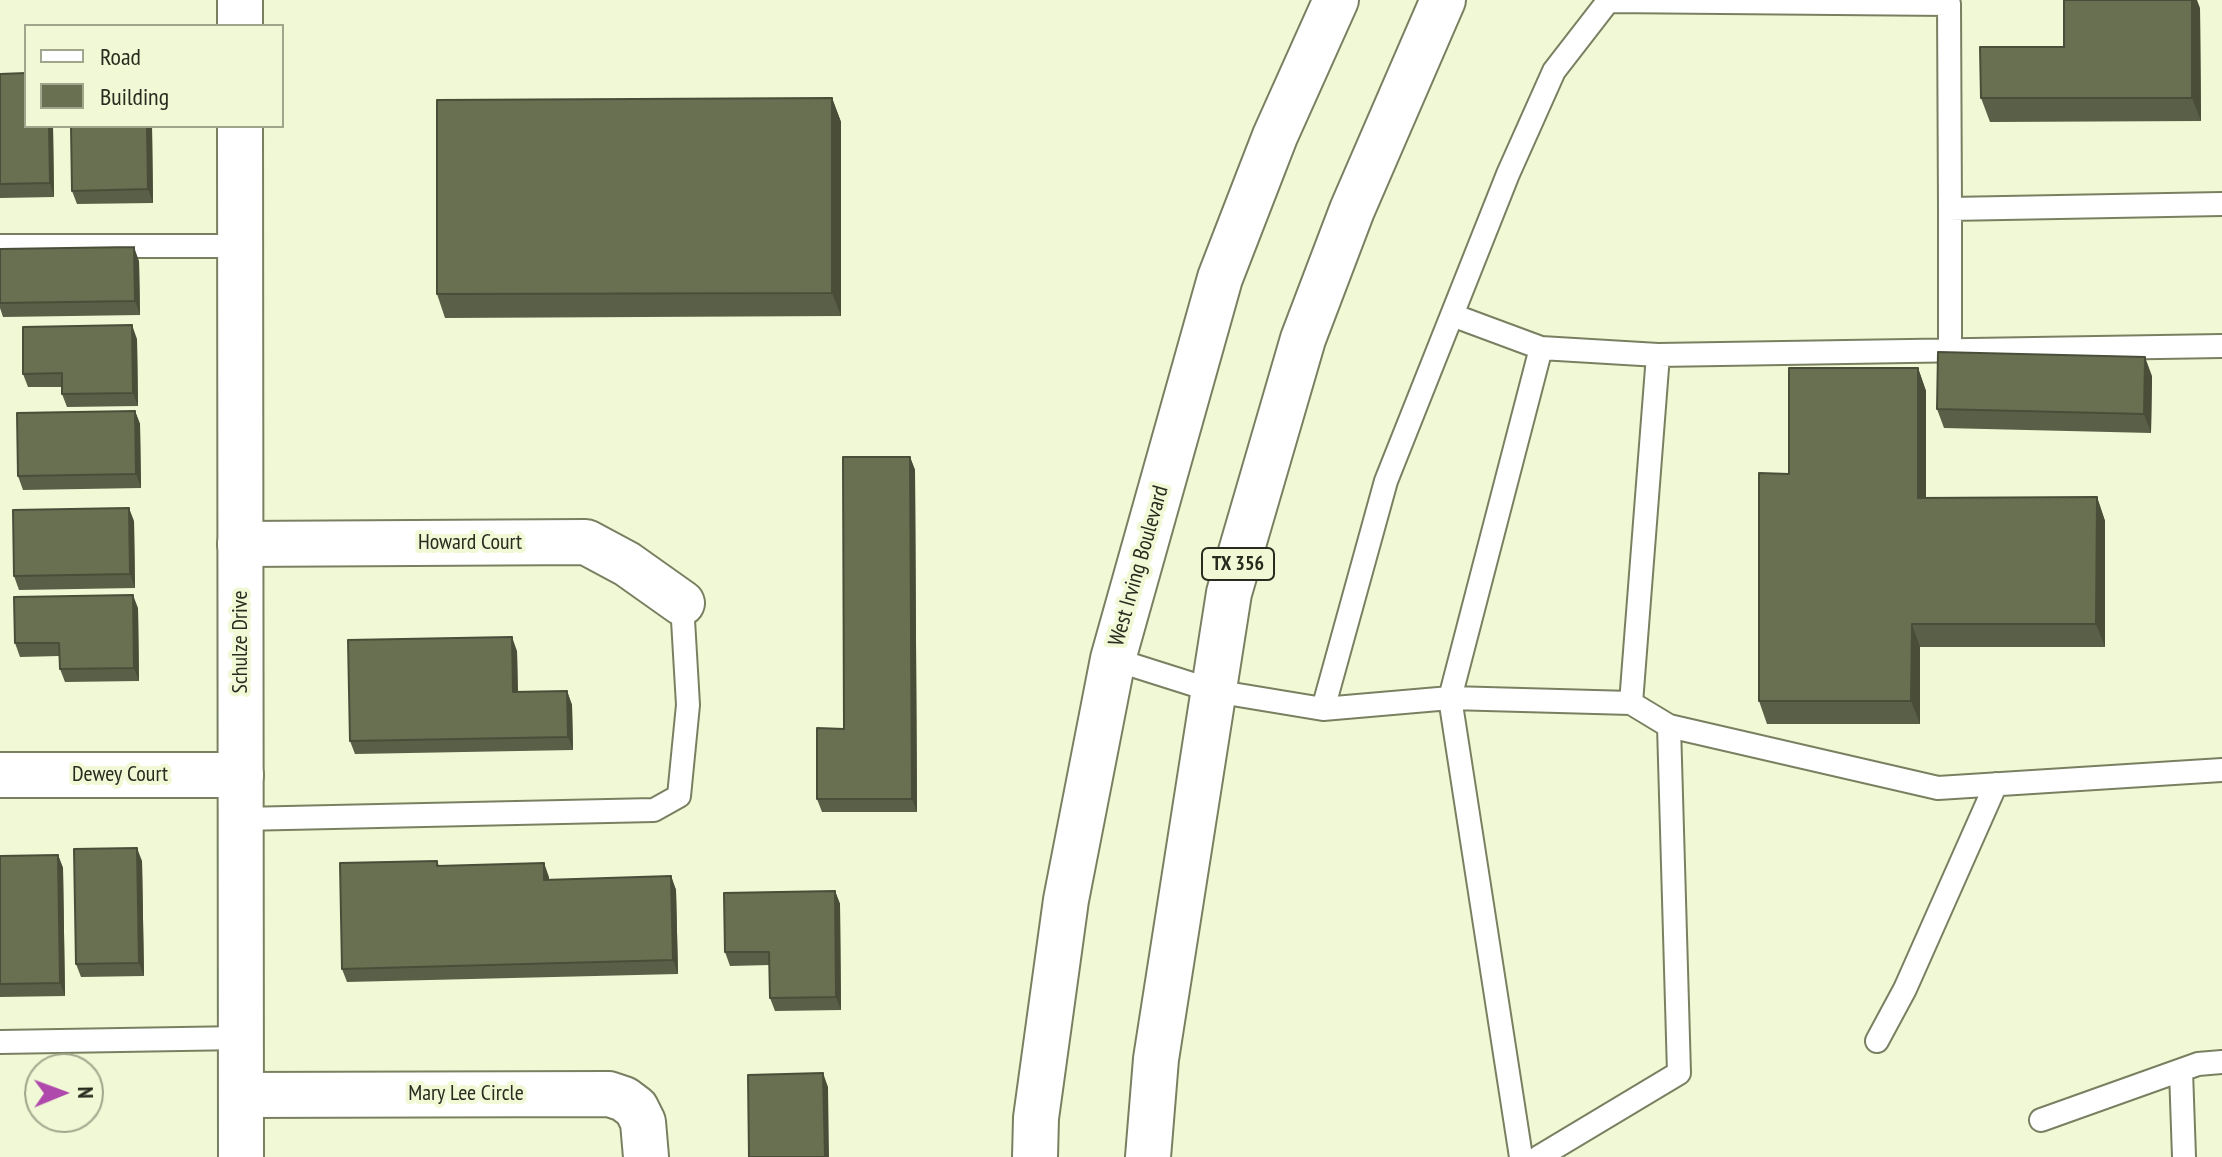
<!DOCTYPE html>
<html>
<head>
<meta charset="utf-8">
<style>
  body { margin:0 }
  #map { position:relative; width:2222px; height:1157px; overflow:hidden; background:#f0f8d5; font-family:"PT Sans Narrow",sans-serif }
  canvas { display:block }
  .legend { position:absolute; left:24px; top:24px; width:260px; height:104px; box-sizing:border-box; background:#f0f8d5; border:2px solid #a0a68c; margin:0; padding:10px 14px; list-style:none; font-size:24px; color:#282b1e }
  .legend li { display:flex; align-items:center; gap:16px; height:40px }
  .legend b { width:40px; border:2px solid #a0a68c }
  .north { position:absolute; left:24px; top:1053px; width:80px; height:80px; box-sizing:border-box; background:#f0f8d5; border:2px solid #a0a68c; border-radius:50%; rotate:89deg; font-size:22px; font-weight:700; line-height:32px; text-align:center; color:#282b1e }
  .north::after { content:''; display:block; margin:auto; width:28px; height:36px; background:#af49ac; clip-path:polygon(50% 0,100% 100%,50% 72%,0 100%) }
</style>
</head>
<body>
<div id="map">
<canvas width="2222" height="1157"></canvas>
<ul class="legend">
<li><b style="height:10px;background:#fff"></b>Road</li>
<li><b style="height:22px;background:#697052"></b>Building</li>
</ul>
<div class="north">N</div>
</div>
<script>
const c = document.querySelector('canvas').getContext('2d');
c.lineJoin = 'round';
const shape = rows => new Path2D(rows.map(r => 'M' + r).join(''));
function strokePath(path, color, width, dash) { c.strokeStyle = color; c.lineWidth = width; c.lineCap = dash ? 'butt' : 'round'; c.setLineDash(dash || []); c.stroke(path); }
function fill(path, color) { c.fillStyle = color; c.fill(path, 'evenodd'); }
function label(font, color, halo, rows, align = 'center') {
  c.font = font + ' "PT Sans Narrow",sans-serif'; c.lineWidth = 8; c.setLineDash([]); c.textBaseline = 'middle'; c.strokeStyle = halo; c.fillStyle = color; for (const [text, x, y, turn = 0] of rows) {
    c.save(); c.translate(x, y); c.rotate((+turn || 0) * Math.PI / 180); c.textAlign = isNaN(turn) ? turn : align; if (halo) c.strokeText(text, 0, 0); c.fillText(text, 0, 0); c.restore();
  }
}
const lane = shape([
  [1608,1,1949,4,1950,209,2222,204],
  [1950,209,1950,350],
  [0,246,240,246],
  [1452,315,1541,348],
  [1658,355,2222,346],
  [1113,659,1214,691,1323,709,1386,481,1508,174,1554,71,1609,0],
  [1323,709,1450,698,1541,348,1658,355,1631,703,1669,726,1938,788,2222,770],
  [241,819,654,810,679,796,688,705,682,603],
  [1877,1041,1905,989,1996,784],
  [0,1042,241,1038],
  [2181,1071,2184,1157],
  [2041,1120,2198,1064,2222,1062],
  [1521,1157,1450,698,1631,703],
  [1539,1157,1679,1073,1669,726]
]);
const street = shape([
  [240,544,586,542,627,564,682,603],
  [0,775,241,775],
  [242,1095,609,1094,624,1099,636,1108,643,1122,646,1157]
]);
const secondary = shape([
  [240,0,240,26],
  [240,126,241,1157]
]);
const primary = shape([
  [1035,1157,1036,1118,1066,900,1113,659,1220,278,1275,136,1336,0],
  [1148,1157,1156,1059,1229,593,1303,339,1352,210,1443,0]
]);
strokePath(lane, '#798061', 26);
strokePath(street, '#798061', 48);
strokePath(secondary, '#798061', 48);
strokePath(primary, '#798061', 48);
strokePath(lane, '#fff', 22);
strokePath(street, '#fff', 44);
strokePath(secondary, '#fff', 44);
strokePath(primary, '#fff', 44);
fill(shape([
  [2200,8,2201,121,1990,122,1981,98,2064,47],
  [0,74,26,126,53,126,54,197,0,198],
  [832,98,841,122,841,316,445,318,437,294],
  [71,126,152,126,153,203,77,204,72,191],
  [0,249,139,261,140,315,3,317,0,308],
  [137,339,138,406,67,407,62,394,62,387,28,387,23,374],
  [1918,368,1926,391,1926,498,2097,497,2105,521,2105,647,1920,647,1920,724,1767,724,1759,701],
  [2152,376,2151,433,1944,428,1937,409],
  [135,411,140,424,141,488,23,490,18,476],
  [910,457,915,470,917,812,822,812,817,799,844,729],
  [134,521,135,588,19,590,14,576],
  [138,608,139,681,65,682,60,669,59,656,20,657,15,643],
  [517,651,518,692,567,691,572,705,573,750,355,754,350,741],
  [58,855,63,868,65,996,0,997,0,856],
  [142,861,144,976,81,977,76,964],
  [437,861,439,866,544,863,549,880,671,876,676,890,678,974,347,982,342,969],
  [835,891,840,904,841,1010,775,1011,770,998,770,965,730,966,725,952]
]), '#5a6047');
fill(shape([
  [2192,0,2197,0,2200,8,2201,121,2192,98],
  [832,98,841,122,841,316,832,293],
  [49,126,53,126,54,197,50,183],
  [147,126,152,126,153,203,148,189],
  [134,247,139,261,140,315,135,301],
  [132,325,137,339,138,406,133,393],
  [2145,357,2152,376,2151,433,2144,414],
  [1918,368,1926,391,1926,521,1918,498],
  [135,411,140,424,141,488,136,474],
  [910,457,915,470,917,812,912,799],
  [2097,497,2105,521,2105,647,2096,624],
  [129,508,134,521,135,588,130,574],
  [133,595,138,608,139,681,134,668],
  [1912,624,1920,647,1920,724,1911,701],
  [512,637,517,651,518,706,513,692],
  [567,691,572,705,573,750,568,737],
  [137,848,142,861,144,976,139,963],
  [58,855,63,868,65,996,60,983],
  [544,863,549,877,549,893,544,880],
  [671,876,676,890,678,974,673,960],
  [835,891,840,904,841,1010,836,997],
  [823,1073,828,1087,829,1157,825,1157]
]), '#4a4e39');
const building = shape([
  [2064,0,2192,0,2192,98,1981,98,1980,47,2064,47,2064,0],
  [26,73,26,126,49,126,50,183,0,184,0,74,26,73],
  [832,98,832,293,437,294,437,100,832,98],
  [71,126,147,126,148,189,72,191,71,126],
  [134,247,135,301,0,303,0,249,134,247],
  [132,325,133,393,62,394,62,373,23,374,23,327,132,325],
  [1938,352,2145,357,2144,414,1937,409,1938,352],
  [1789,368,1918,368,1918,498,2097,497,2096,624,1912,624,1911,701,1759,701,1759,473,1789,474,1789,368],
  [135,411,136,474,18,476,17,413,135,411],
  [843,457,910,457,912,799,817,799,817,728,844,729,843,457],
  [129,508,130,574,14,576,13,510,129,508],
  [133,595,134,668,60,669,59,643,15,643,14,597,133,595],
  [512,637,513,692,567,691,568,737,350,741,348,640,512,637],
  [137,848,139,963,76,964,74,849,137,848],
  [58,855,60,983,0,984,0,856,58,855],
  [437,861,437,866,544,863,544,880,671,876,673,960,342,969,340,863,437,861],
  [835,891,836,997,770,998,769,952,725,952,724,893,835,891],
  [823,1073,825,1157,749,1157,748,1075,823,1073]
]);
fill(building, '#697052');
strokePath(building, '#4a4e39', 2);
for (const [x, y, w] of [
  [1238,564,72]
]) { const box = new Path2D(); box.roundRect(x - w / 2, y - 16, w, 32, 6); c.fillStyle = '#f0f8d5'; c.fill(box); strokePath(box, '#282b1e', 2); }
label('bold 20px', '#282b1e', null, [
  ["TX 356",1238,564]
]);
label('22px', '#282b1e', '#f0f8d5', [
  ["Howard Court",470,543],
  ["West Irving Boulevard",1139,566,-74],
  ["Schulze Drive",241,642,-90],
  ["Dewey Court",120,775],
  ["Mary Lee Circle",466,1094]
]);
</script>
</body>
</html>
